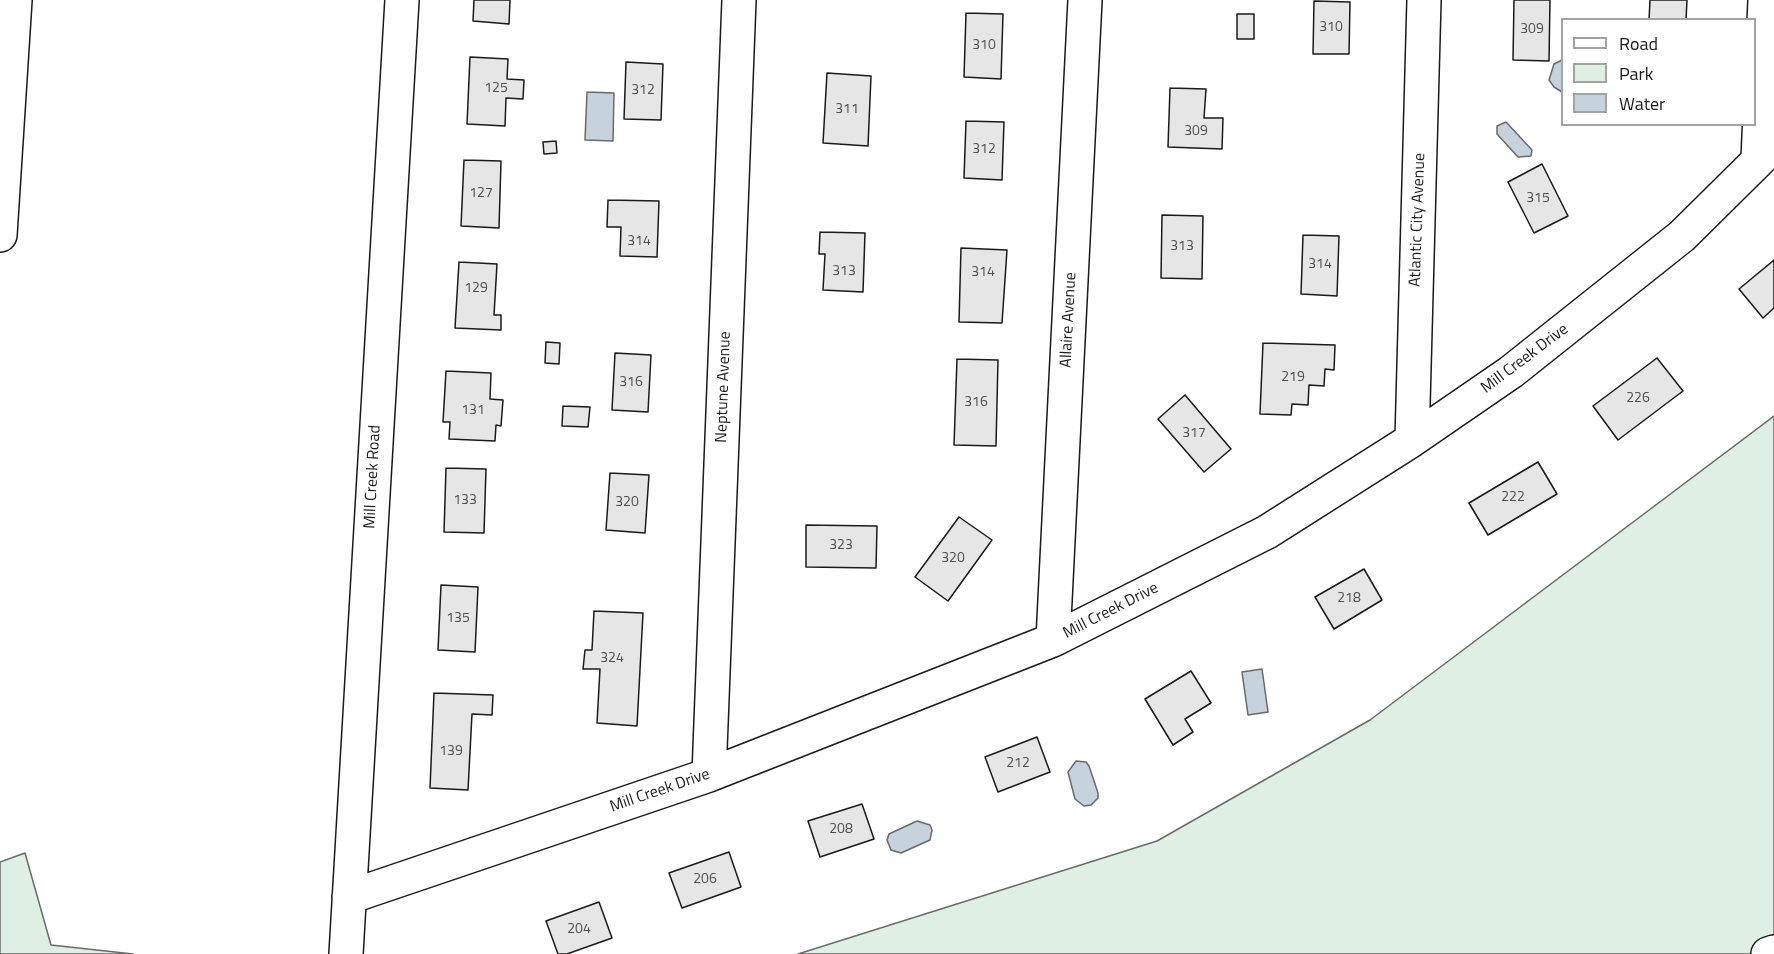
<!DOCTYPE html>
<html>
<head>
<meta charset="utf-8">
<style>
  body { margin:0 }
  #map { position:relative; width:1774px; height:954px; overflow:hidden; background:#fff; font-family:"Titillium Web",sans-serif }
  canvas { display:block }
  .legend { position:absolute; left:1561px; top:18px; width:195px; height:108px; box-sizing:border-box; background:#fff; border:2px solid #a3a3a3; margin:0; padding:8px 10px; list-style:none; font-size:18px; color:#1a1a1a }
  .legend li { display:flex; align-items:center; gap:12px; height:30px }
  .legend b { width:30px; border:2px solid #a3a3a3 }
</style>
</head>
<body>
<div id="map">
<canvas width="1774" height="954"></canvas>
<ul class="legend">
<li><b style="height:8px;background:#fff"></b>Road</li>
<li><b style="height:16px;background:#e0efe3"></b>Park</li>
<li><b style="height:16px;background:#c6d2dc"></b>Water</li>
</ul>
</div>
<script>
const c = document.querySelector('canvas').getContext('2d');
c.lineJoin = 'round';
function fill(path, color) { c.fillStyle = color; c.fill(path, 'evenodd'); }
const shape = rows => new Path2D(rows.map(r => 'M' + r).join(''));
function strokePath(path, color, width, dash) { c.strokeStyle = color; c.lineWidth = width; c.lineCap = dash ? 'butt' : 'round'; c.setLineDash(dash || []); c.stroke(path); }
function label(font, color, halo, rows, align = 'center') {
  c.font = font + ' "Titillium Web",sans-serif'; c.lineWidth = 4.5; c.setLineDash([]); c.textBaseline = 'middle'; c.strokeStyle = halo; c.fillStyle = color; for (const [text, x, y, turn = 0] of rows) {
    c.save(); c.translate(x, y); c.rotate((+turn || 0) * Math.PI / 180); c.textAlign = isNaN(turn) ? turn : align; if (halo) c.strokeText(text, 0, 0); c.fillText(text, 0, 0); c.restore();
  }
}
const green = shape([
  [1774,416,1774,954,798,954,1157,841,1370,720,1774,416],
  [25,853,51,945,133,954,0,954,0,862,25,853]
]);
fill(green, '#e0efe3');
strokePath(green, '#6a6a6a', 1.5);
const water = shape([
  [1562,60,1562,92,1554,87,1549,80,1554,64,1562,60],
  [587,92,614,93,613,141,585,140,587,92],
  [1506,122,1532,150,1531,156,1518,157,1497,134,1497,126,1506,122],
  [1262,669,1268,712,1248,715,1242,672,1262,669],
  [1076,761,1086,762,1089,766,1098,793,1098,798,1091,805,1084,806,1075,799,1068,772,1076,761],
  [917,821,930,825,932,830,930,840,901,853,891,850,887,840,889,834,917,821]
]);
fill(water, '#c6d2dc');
strokePath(water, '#6a6a6a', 1.5);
const building = shape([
  [474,0,510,0,509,24,473,21,474,0],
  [1514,0,1550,0,1549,61,1513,60,1514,0],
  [1650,0,1687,0,1686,20,1649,20,1650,0],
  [1314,1,1350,2,1349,54,1313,54,1314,1],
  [966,13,1003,14,1001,79,964,77,966,13],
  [1237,14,1254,14,1254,39,1237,39,1237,14],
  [470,57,508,59,507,79,524,80,523,99,506,98,505,126,467,124,470,57],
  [626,62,663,64,661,120,624,119,626,62],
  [827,73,871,76,868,146,823,143,827,73],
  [1170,88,1206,89,1204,118,1223,118,1222,149,1168,147,1170,88],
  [966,121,1004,122,1002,180,964,178,966,121],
  [556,141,557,153,544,154,543,142,556,141],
  [464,160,501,161,499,228,461,226,464,160],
  [1542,164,1568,216,1534,233,1508,182,1542,164],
  [608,200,659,201,657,257,620,256,621,227,607,227,608,200],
  [1162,215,1203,216,1202,279,1161,278,1162,215],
  [820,232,865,233,863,292,823,290,825,254,819,254,820,232],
  [1303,235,1339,236,1337,296,1301,294,1303,235],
  [961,248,1007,250,1002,323,959,322,961,248],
  [1774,260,1774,308,1763,318,1739,289,1774,260],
  [459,262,497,264,494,315,501,315,501,330,455,328,459,262],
  [546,342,560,343,559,364,545,363,546,342],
  [1263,343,1335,345,1334,370,1325,369,1324,386,1309,385,1308,405,1292,404,1291,415,1260,414,1263,343],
  [615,353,651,355,648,412,612,410,615,353],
  [1657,358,1683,391,1618,440,1593,406,1657,358],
  [957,359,998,360,996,446,954,445,957,359],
  [446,371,491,373,490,399,503,400,501,426,496,425,495,441,449,439,450,422,443,422,446,371],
  [1185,395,1231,449,1204,472,1158,419,1185,395],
  [563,406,590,407,588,427,562,426,563,406],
  [1538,462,1557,494,1488,535,1469,503,1538,462],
  [446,468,486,469,484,533,444,532,446,468],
  [610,473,649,475,645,533,606,530,610,473],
  [959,517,992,540,948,601,915,577,959,517],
  [806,525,877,526,876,568,806,567,806,525],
  [1364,569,1382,600,1334,629,1315,597,1364,569],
  [441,585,478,587,475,652,438,650,441,585],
  [594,611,643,613,637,726,597,723,600,669,583,669,585,650,592,650,594,611],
  [1191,671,1211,703,1185,719,1193,732,1173,745,1145,699,1191,671],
  [434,693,493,695,492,715,472,714,468,790,430,788,434,693],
  [1037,737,1050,772,998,792,985,757,1037,737],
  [862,804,874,839,820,857,808,821,862,804],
  [729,852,741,887,682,908,669,873,729,852],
  [599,902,612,938,567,954,558,954,546,921,599,902]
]);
fill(building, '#e6e6e6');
strokePath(building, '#1a1a1a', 1.5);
const minor = shape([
  [1758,159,1765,0],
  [0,235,15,0],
  [1412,440,1424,0],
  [1053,640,1085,0],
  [709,775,739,0],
  [349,897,709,775,1053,640,1267,532,1412,440,1511,372,1682,236,1774,145],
  [346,954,402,0],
  [1768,954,1774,952]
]);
strokePath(minor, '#1a1a1a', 36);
strokePath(minor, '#fff', 33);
label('14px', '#4d4d4d', null, [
  ["310",1331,28],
  ["309",1532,30],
  ["310",984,46],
  ["125",496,89],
  ["312",643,91],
  ["311",847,110],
  ["309",1196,132],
  ["312",984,150],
  ["127",481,194],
  ["315",1538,199],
  ["314",639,242],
  ["313",1182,247],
  ["314",1320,265],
  ["313",844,272],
  ["314",983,273],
  ["129",476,289],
  ["219",1293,378],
  ["316",631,383],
  ["226",1638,399],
  ["316",976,403],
  ["131",473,411],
  ["317",1194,434],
  ["222",1513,498],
  ["133",465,501],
  ["320",627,503],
  ["323",841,546],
  ["320",953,559],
  ["218",1349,599],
  ["135",458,619],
  ["324",612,659],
  ["139",451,752],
  ["212",1018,764],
  ["208",841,830],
  ["206",705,880],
  ["204",579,930]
]);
label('16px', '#1a1a1a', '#fff', [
  ["Atlantic City Avenue",1418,220,-88],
  ["Allaire Avenue",1069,320,-87],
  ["Mill Creek Drive",1525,359,-37],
  ["Neptune Avenue",724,387,-88],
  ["Mill Creek Road",373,477,-87],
  ["Mill Creek Drive",1111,611,-27],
  ["Mill Creek Drive",660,791,-19]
]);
</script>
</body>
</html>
